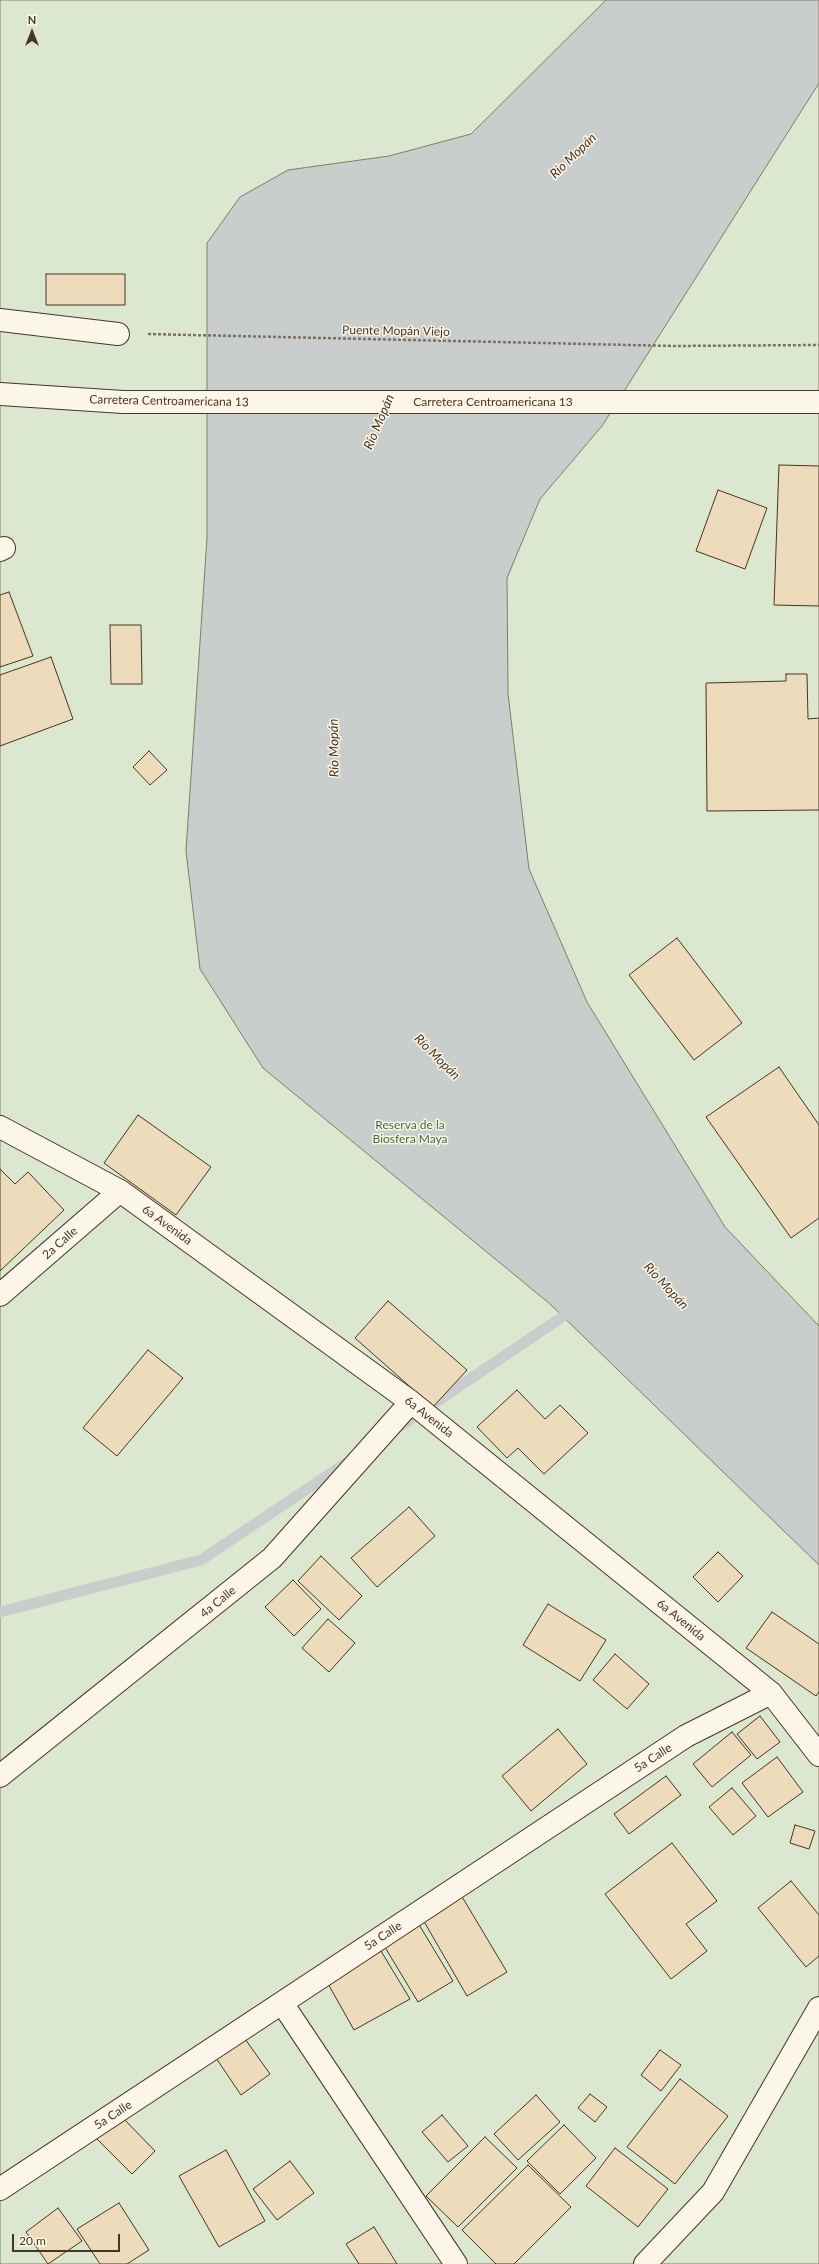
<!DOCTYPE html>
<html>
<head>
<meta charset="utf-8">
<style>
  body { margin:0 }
  #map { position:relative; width:819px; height:2264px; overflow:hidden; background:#fbf6e9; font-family:Lato,sans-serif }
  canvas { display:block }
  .north { position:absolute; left:12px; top:12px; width:40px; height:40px; -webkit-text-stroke:3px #fbf6e9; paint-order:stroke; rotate:0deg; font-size:11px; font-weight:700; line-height:16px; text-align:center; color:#4a3520 }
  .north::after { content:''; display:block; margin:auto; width:14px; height:18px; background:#4a3520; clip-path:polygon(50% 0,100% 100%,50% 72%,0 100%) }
  .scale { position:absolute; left:12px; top:2234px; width:108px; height:18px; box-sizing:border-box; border:2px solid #4a3520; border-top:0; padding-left:5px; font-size:12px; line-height:14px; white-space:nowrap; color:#4a3520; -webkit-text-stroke:3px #fbf6e9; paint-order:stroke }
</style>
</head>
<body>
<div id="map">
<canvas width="819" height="2264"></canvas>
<div class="north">N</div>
<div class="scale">20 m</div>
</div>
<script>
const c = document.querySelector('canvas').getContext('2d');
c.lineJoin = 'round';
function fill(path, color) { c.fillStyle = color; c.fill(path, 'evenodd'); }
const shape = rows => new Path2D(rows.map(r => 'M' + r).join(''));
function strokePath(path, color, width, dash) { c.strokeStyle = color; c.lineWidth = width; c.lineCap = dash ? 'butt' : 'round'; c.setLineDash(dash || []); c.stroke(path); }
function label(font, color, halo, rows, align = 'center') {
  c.font = font + ' Lato,sans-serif'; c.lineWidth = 3; c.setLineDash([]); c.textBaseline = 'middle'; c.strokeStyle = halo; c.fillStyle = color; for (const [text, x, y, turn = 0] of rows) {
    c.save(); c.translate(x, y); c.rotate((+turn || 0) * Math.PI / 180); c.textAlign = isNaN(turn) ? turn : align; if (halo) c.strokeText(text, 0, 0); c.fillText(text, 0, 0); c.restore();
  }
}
const green = shape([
  [0,0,819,0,819,2264,0,2264,0,0]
]);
fill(green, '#dce7d0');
strokePath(green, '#887966', 1);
const water = shape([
  [606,0,819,0,819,83,602,426,540,499,507,578,508,694,529,869,587,1002,725,1227,819,1326,819,1565,550,1304,263,1068,200,969,186,851,207,538,207,243,240,197,288,170,389,156,471,134,606,0]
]);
fill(water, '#c9cecd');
strokePath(water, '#887966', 1);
strokePath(shape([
  [399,1427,574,1309],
  [0,1612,201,1560,349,1461]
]), '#c9cecd', 11);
const building = shape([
  [46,274,125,274,125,305,46,305,46,274],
  [779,465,819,466,819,606,774,605,779,465],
  [718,490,767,508,745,569,696,551,718,490],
  [9,592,33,656,0,667,0,595,9,592],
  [110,625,141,625,142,684,111,684,110,625],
  [51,657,73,719,0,746,0,675,51,657],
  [786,674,807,674,808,719,819,718,819,810,707,811,706,683,786,681,786,674],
  [149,751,167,770,150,785,133,767,149,751],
  [677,938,742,1023,694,1060,629,975,677,938],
  [779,1067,819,1125,819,1218,791,1238,706,1117,779,1067],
  [138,1115,211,1167,176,1215,104,1163,138,1115],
  [0,1169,15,1184,28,1172,64,1210,0,1271,0,1169],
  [388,1301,467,1370,433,1407,355,1338,388,1301],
  [148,1350,183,1378,117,1456,83,1428,148,1350],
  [517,1390,545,1419,560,1405,588,1433,544,1474,518,1448,507,1458,477,1427,517,1390],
  [409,1507,435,1536,377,1587,351,1558,409,1507],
  [718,1552,743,1576,718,1602,693,1577,718,1552],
  [321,1556,362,1596,339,1620,298,1581,321,1556],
  [293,1580,321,1609,294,1636,265,1607,293,1580],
  [548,1604,606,1640,580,1681,523,1645,548,1604],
  [772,1612,819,1644,819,1692,816,1696,746,1648,772,1612],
  [328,1619,355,1643,329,1672,302,1648,328,1619],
  [615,1654,649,1684,627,1709,593,1680,615,1654],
  [760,1716,780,1742,757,1759,737,1734,760,1716],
  [558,1729,587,1764,531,1811,502,1776,558,1729],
  [732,1732,751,1755,712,1787,693,1764,732,1732],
  [777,1757,803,1792,768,1817,742,1783,777,1757],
  [666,1776,681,1795,629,1834,614,1814,666,1776],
  [732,1788,756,1816,733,1835,709,1807,732,1788],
  [795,1825,815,1831,809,1849,790,1843,795,1825],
  [672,1843,717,1901,686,1924,707,1951,671,1979,605,1894,672,1843],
  [791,1881,819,1915,819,1956,806,1967,758,1908,791,1881],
  [461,1895,507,1972,467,1996,422,1918,461,1895],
  [418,1923,453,1981,418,2002,383,1944,418,1923],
  [381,1951,410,1999,354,2030,327,1982,381,1951],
  [243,2036,270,2074,241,2095,214,2055,243,2036],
  [660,2050,681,2065,661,2091,641,2075,660,2050],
  [680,2079,728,2116,675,2184,627,2147,680,2079],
  [590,2094,607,2107,595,2122,578,2108,590,2094],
  [536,2095,560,2122,518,2160,494,2134,536,2095],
  [120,2115,155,2151,132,2174,96,2138,120,2115],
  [442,2115,468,2146,448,2162,422,2132,442,2115],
  [564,2125,596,2158,560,2194,527,2161,564,2125],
  [485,2137,517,2168,458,2227,426,2196,485,2137],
  [615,2148,668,2189,638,2227,586,2186,615,2148],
  [226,2150,265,2221,219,2247,179,2176,226,2150],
  [290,2161,314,2193,277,2220,253,2189,290,2161],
  [528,2165,571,2207,514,2264,496,2264,462,2230,528,2165],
  [119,2203,149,2250,127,2264,100,2264,77,2229,119,2203],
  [58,2208,82,2241,48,2264,26,2232,58,2208],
  [374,2227,397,2264,359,2264,346,2244,374,2227]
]);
fill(building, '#ecdcbc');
strokePath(building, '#4a3520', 1);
const minor = shape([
  [0,320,118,334],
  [0,550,4,548],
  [0,1127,120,1191,411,1402,771,1693,819,1755],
  [0,1295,120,1191],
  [0,1776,272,1558,411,1402],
  [282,2003,456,2264],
  [0,2189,686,1736,771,1693],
  [645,2264,713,2192,819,2008]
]);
const highway = shape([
  [0,394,123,402,819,402]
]);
strokePath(minor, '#4a3520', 24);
strokePath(highway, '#4a3520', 24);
strokePath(shape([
  [148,334,674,346,819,345]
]), '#7f6f5c', 2.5, [3, 2]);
strokePath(minor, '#fbf6e9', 22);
strokePath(highway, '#fbf6e9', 22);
label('12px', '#4a3520', '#fbf6e9', [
  ["Puente Mopán Viejo",396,331,1],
  ["Carretera Centroamericana 13",169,401,1],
  ["Carretera Centroamericana 13",493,402],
  ["6a Avenida",167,1225,36],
  ["2a Calle",60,1243,-41],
  ["6a Avenida",429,1417,38],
  ["4a Calle",218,1602,-39],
  ["6a Avenida",681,1620,39],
  ["5a Calle",653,1758,-33],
  ["5a Calle",383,1936,-33],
  ["5a Calle",113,2115,-33]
]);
label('12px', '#436837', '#fbf6e9', [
  ["Reserva de la",410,1125],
  ["Biosfera Maya",410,1139]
]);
label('italic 13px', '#4a3520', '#fbf6e9', [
  ["Río Mopán",573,156,-44],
  ["Río Mopán",379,422,-67],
  ["Río Mopán",334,748,-91],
  ["Río Mopán",437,1057,45],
  ["Río Mopán",666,1286,47]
]);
</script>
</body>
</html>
